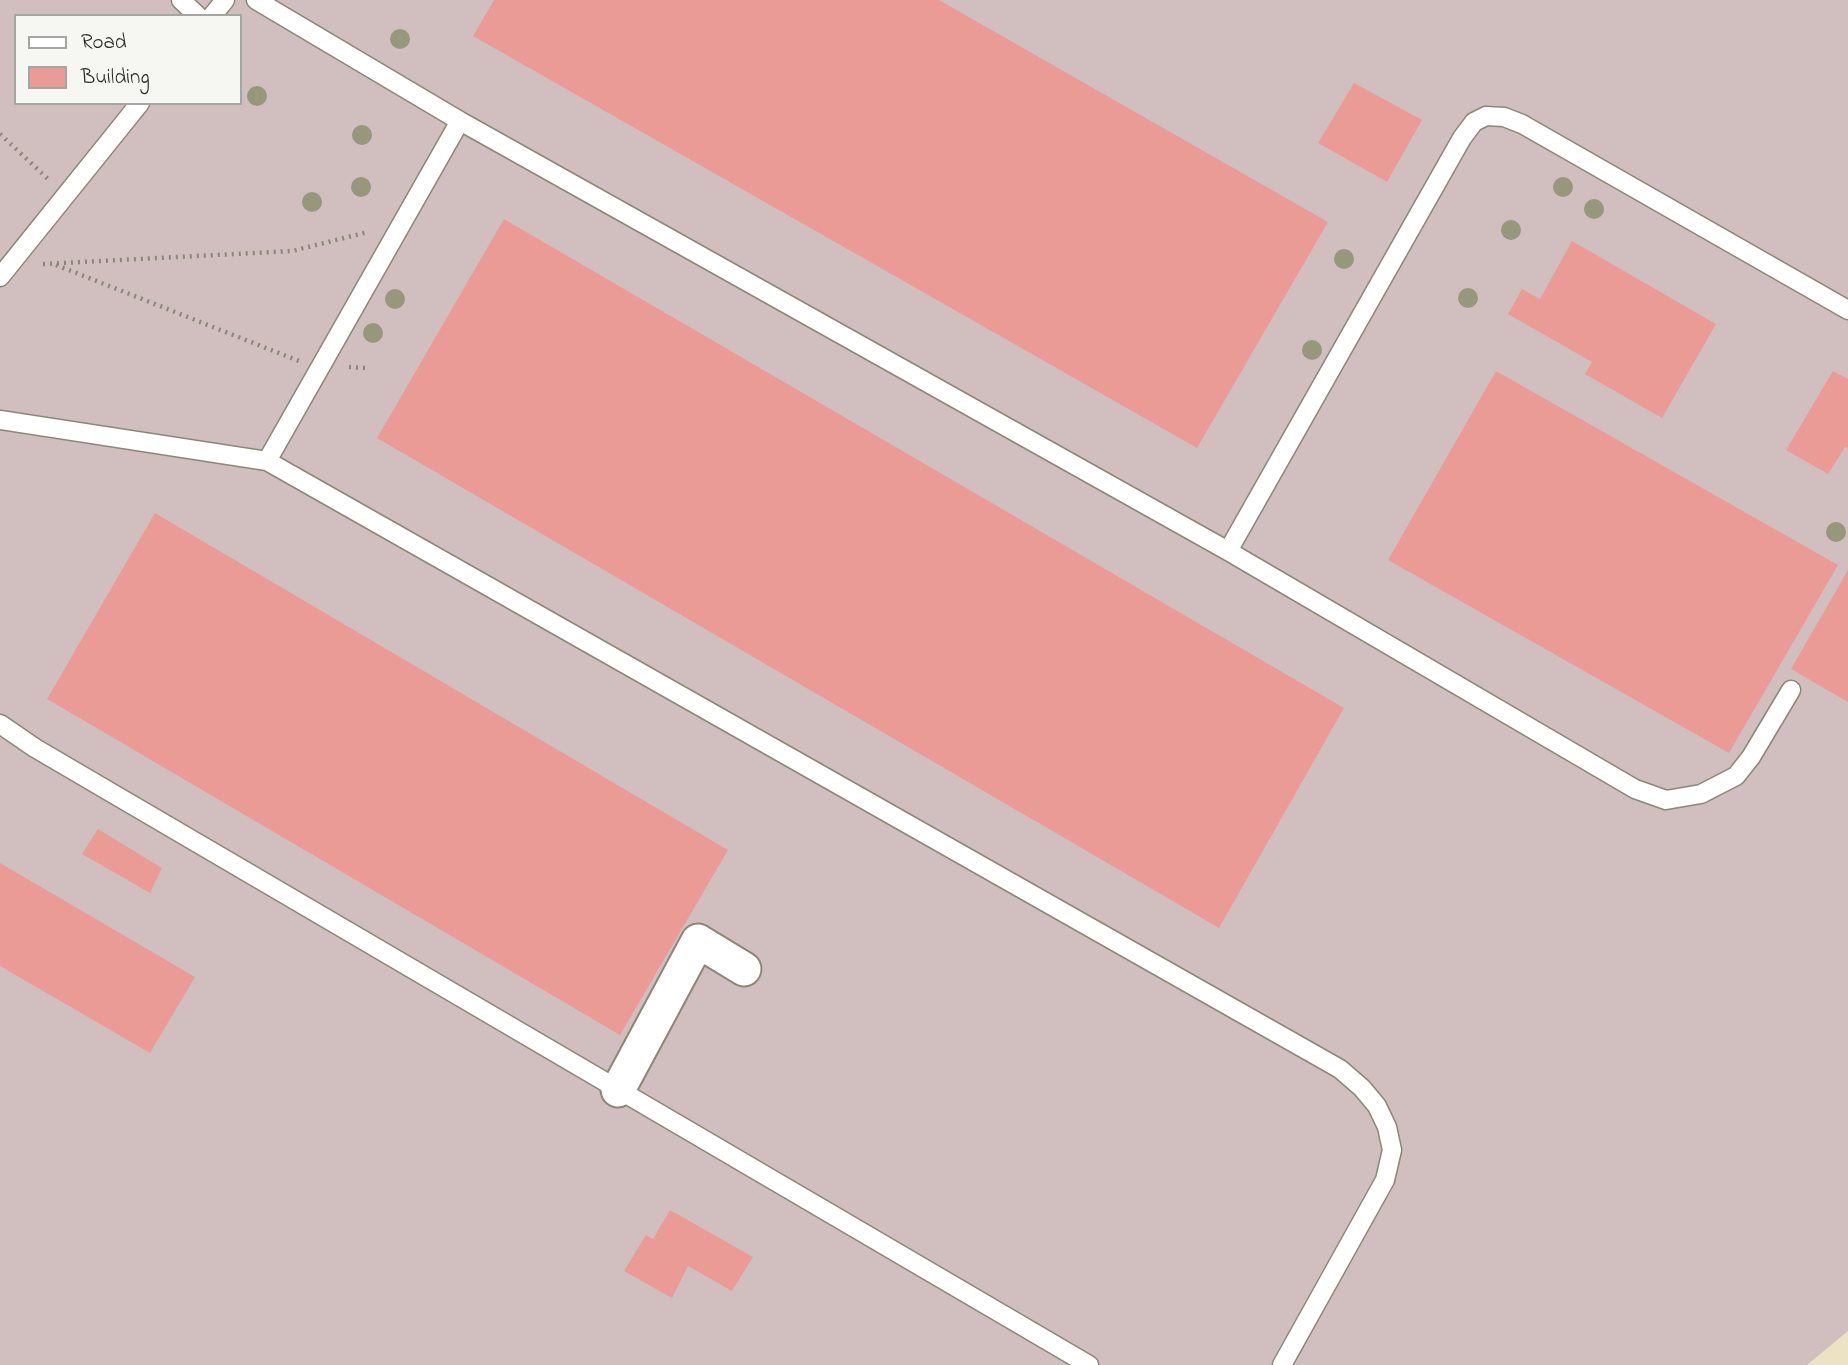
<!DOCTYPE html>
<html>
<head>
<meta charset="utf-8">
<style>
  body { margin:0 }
  #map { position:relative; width:1848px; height:1365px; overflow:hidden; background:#ebe3c4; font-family:"Indie Flower",sans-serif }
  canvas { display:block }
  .legend { position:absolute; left:14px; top:14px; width:228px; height:91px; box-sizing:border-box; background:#f6f6f2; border:2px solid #a5a5a2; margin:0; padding:9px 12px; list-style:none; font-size:21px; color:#2b2b2b }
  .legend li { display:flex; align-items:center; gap:14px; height:35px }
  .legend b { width:35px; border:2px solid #a5a5a2 }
</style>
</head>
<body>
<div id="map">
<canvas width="1848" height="1365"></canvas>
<ul class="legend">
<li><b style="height:9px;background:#fff"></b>Road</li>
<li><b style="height:19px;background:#eb9b95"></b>Building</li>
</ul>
</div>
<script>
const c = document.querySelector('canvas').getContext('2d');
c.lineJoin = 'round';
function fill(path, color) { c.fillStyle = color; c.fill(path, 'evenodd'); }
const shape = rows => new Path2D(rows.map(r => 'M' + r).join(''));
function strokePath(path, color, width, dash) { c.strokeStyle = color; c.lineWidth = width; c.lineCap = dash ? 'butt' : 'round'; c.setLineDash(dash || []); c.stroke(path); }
fill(shape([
  [0,0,1848,0,1848,1331,1807,1365,0,1365],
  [16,16,240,16,240,103,16,103]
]), '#d1bfbf');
fill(shape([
  [494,0,939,0,1328,222,1197,448,473,36],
  [1354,83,1422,120,1387,182,1318,143],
  [504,219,1344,708,1219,928,377,438],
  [1572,241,1716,324,1662,418,1585,374,1592,362,1508,314,1522,289,1540,299],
  [1496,371,1838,565,1729,753,1388,560],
  [1833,371,1848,379,1848,448,1845,447,1828,474,1786,450],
  [155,513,728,850,620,1035,47,699],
  [1848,570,1848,702,1791,669],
  [98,829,162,868,150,893,82,854],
  [0,863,195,977,150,1053,0,966],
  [670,1210,753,1257,732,1291,688,1266,672,1298,624,1271,646,1235,653,1239]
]), '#eb9b95');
const lane = shape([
  [181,0,198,16],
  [256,0,460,121,1228,551,1635,789,1666,800,1701,794,1736,776,1751,757,1791,690],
  [212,16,225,0],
  [0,277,140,103],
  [0,420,267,461,1340,1069,1362,1088,1377,1106,1387,1127,1392,1150,1385,1180,1282,1365],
  [267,461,460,121],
  [1228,551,1462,138,1474,122,1486,116,1504,117,1522,124,1848,310],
  [0,724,35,748,1089,1365]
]);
const street = shape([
  [618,1090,698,941,744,969]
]);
strokePath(lane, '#8b8778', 21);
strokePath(street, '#8b8778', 37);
strokePath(shape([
  [0,134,48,179],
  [43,264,292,251,368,232],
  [56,265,299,361],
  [349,367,365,368]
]), '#8b8778', 4.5, [2, 5]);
strokePath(lane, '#fff', 18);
strokePath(street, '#fff', 33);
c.fillStyle = '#97987b';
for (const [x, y] of [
  [400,39],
  [257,96],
  [362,135],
  [361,187],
  [1563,187],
  [312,202],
  [1594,209],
  [1511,230],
  [1344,259],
  [1468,298],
  [395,299],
  [373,333],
  [1312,350],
  [1836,532]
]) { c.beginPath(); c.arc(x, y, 10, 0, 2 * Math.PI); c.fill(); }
</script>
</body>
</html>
